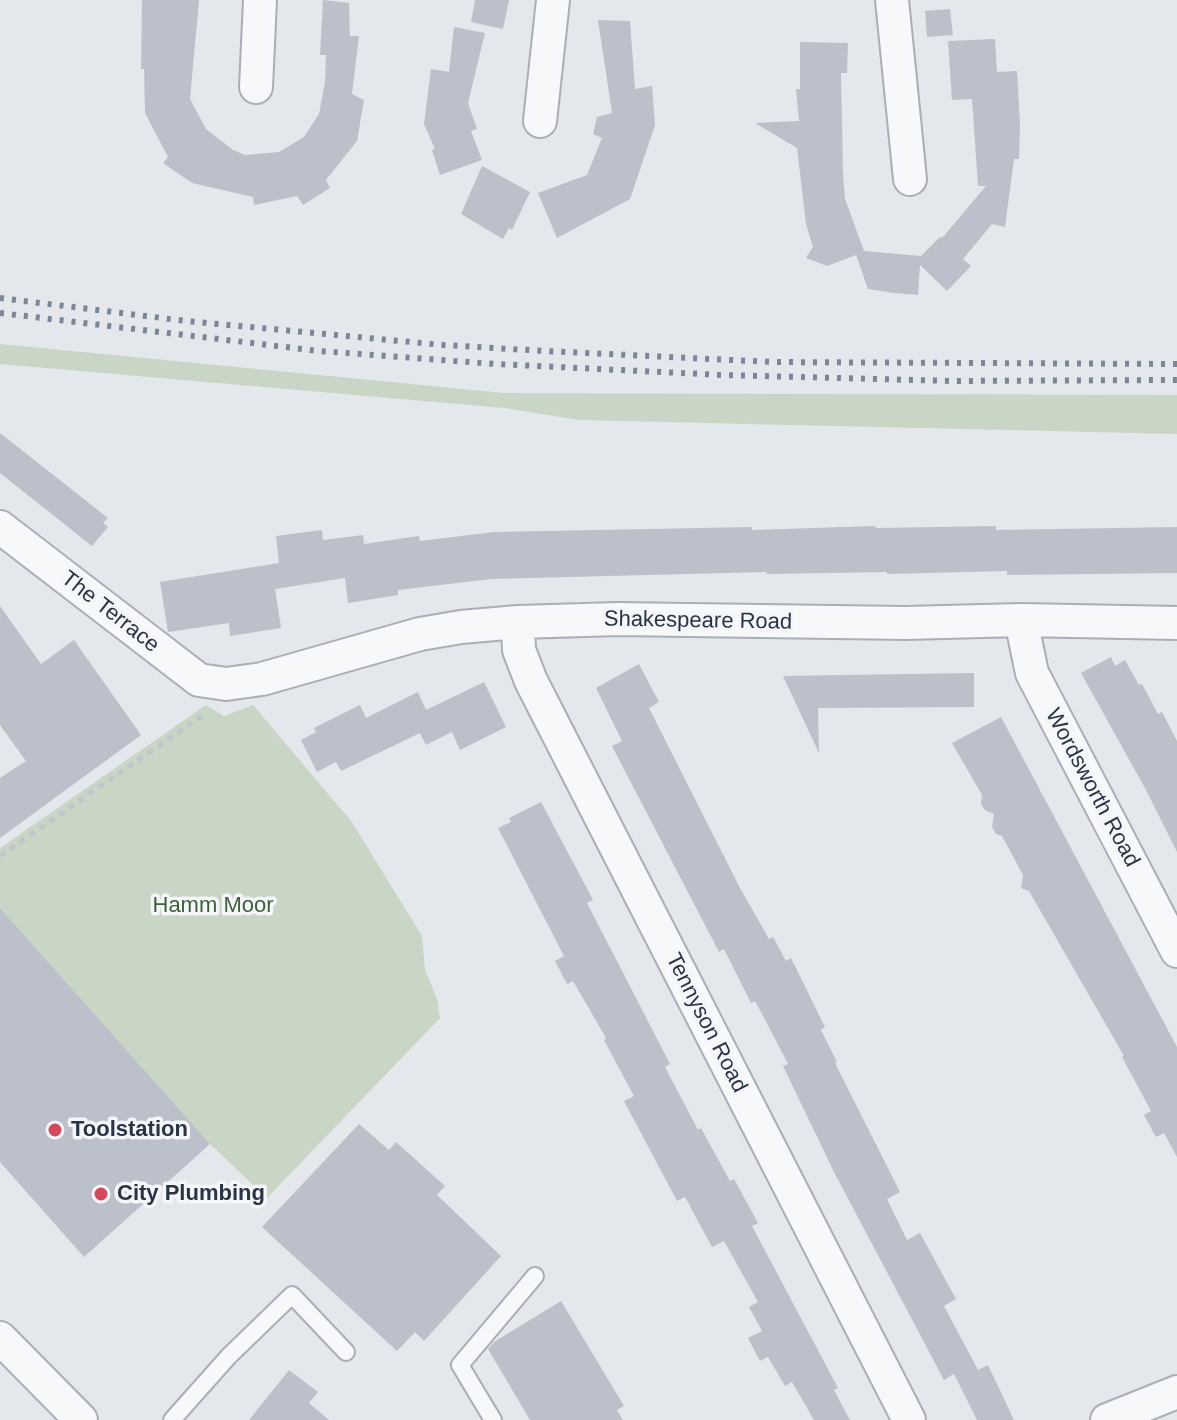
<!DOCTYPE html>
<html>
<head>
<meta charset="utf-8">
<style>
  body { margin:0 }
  canvas { display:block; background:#e4e7ec }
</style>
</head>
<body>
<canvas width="1177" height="1420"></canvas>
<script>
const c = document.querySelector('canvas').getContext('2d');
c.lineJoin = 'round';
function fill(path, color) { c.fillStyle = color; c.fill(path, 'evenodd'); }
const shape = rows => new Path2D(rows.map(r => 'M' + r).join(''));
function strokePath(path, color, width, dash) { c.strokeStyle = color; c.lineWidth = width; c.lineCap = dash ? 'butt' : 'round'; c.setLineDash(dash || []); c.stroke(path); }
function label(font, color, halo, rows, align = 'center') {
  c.font = font + ' Helvetica,sans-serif'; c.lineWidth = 7; c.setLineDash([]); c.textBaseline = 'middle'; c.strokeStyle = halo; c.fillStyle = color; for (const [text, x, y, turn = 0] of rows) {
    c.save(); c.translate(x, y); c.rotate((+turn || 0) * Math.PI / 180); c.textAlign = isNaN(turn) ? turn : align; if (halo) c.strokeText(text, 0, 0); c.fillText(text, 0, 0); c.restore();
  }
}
fill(shape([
  [0,344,504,393,1177,395,1177,434,579,420,504,408,0,364],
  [206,705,224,716,253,705,352,822,422,936,425,970,437,999,440,1018,267,1198,210,1144,0,908,0,848]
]), '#c9d6c5');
fill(shape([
  [142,0,199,0,190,99,206,129,233,150,245,155,279,152,304,137,319,114,325,82,326,55,320,55,323,0,349,3,350,36,359,36,352,94,364,100,357,141,326,180,330,188,303,205,297,196,254,205,253,197,192,183,163,163,168,157,145,113,144,69,141,69],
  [475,0,509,0,503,29,471,22],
  [950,9,953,35,927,37,925,11],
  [598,20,630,21,635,89,652,86,655,125,630,199,557,238,538,193,587,175,602,138,593,134,597,117,612,113],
  [454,27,485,33,468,103,477,129,471,131,482,160,440,175,432,150,435,149,424,124,431,69,449,72],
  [995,39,997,72,1017,71,1020,123,1019,159,1014,159,1005,227,992,224,963,259,971,266,947,291,920,265,918,295,894,293,868,289,856,255,827,266,806,258,813,247,806,224,797,148,755,123,799,121,796,89,800,89,800,42,848,43,847,73,841,73,843,173,845,199,864,251,921,256,940,237,942,238,986,186,978,186,972,99,952,100,948,41],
  [482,166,530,192,512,230,509,228,503,239,461,214],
  [0,433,108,518,103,523,108,527,92,546,0,473],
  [875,526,876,528,996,526,996,530,1177,527,1177,573,1007,575,1007,571,887,574,887,572,767,574,766,572,491,579,398,590,398,595,348,603,345,578,275,589,281,628,230,636,229,623,168,632,160,582,279,563,276,536,322,530,323,540,363,535,364,544,419,536,420,541,495,532,752,527,752,530],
  [0,606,41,664,74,640,141,735,0,838,0,778,26,761,0,725],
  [1111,657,1115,666,1125,660,1139,685,1142,684,1158,714,1162,712,1177,741,1177,852,1146,790,1081,673],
  [639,664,659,702,649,708,740,888,769,939,773,937,786,961,791,958,825,1027,821,1030,837,1062,835,1063,900,1192,887,1199,907,1240,920,1233,956,1299,944,1306,978,1370,988,1365,1014,1420,977,1420,954,1374,944,1380,834,1172,783,1066,788,1064,771,1031,755,1001,751,1003,724,949,719,952,612,746,622,741,596,688],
  [974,673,974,707,818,708,819,753,783,676],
  [484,682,506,727,460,750,452,732,426,745,420,733,341,771,336,762,317,772,301,740,316,732,314,728,360,705,366,718,418,692,426,710],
  [1001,717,1177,1047,1177,1157,1164,1133,1156,1137,1144,1115,1151,1111,1122,1057,1124,1056,1029,891,1021,888,1023,875,1002,836,996,834,992,827,994,814,985,810,981,804,982,795,952,743],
  [541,802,593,900,587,903,670,1064,665,1067,698,1130,701,1128,730,1181,734,1179,758,1223,752,1226,838,1388,834,1390,850,1420,814,1420,792,1382,785,1386,768,1357,760,1361,748,1338,762,1331,749,1307,758,1302,724,1241,712,1247,685,1197,677,1201,624,1101,634,1096,604,1040,606,1038,573,981,567,984,555,961,564,956,498,828,511,822,509,818],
  [0,908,210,1144,84,1257,0,1162],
  [359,1124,389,1150,396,1142,445,1186,437,1195,501,1256,424,1341,415,1332,397,1351,262,1227],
  [561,1301,624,1406,617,1410,623,1420,530,1420,488,1349,494,1342],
  [289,1370,318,1392,309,1403,329,1420,249,1420]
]), '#bbc0ca');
const lane = shape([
  [172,1420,229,1356,292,1295,346,1352],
  [493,1420,460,1365,535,1276]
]);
const street = shape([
  [892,0,910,179],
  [256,87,260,0],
  [540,121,553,0],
  [0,527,199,680,226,684,262,679,420,634,461,627,518,622,618,619,906,623,1021,620,1177,623],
  [1021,620,1032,673,1177,951],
  [518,622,519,650,531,681,909,1420],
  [0,1338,81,1420],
  [1107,1420,1177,1392]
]);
strokePath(lane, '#a9aeb7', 20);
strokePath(street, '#a9aeb7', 36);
strokePath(shape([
  [0,856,206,713]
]), '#c2c5cb', 5, [6, 6]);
strokePath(lane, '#f7f8fa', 16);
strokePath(street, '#f7f8fa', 32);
strokePath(shape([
  [0,298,186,321,443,345,545,351,773,362,1177,364],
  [0,313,319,351,496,364,723,375,952,381,1177,380]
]), '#7d8696', 6, [4, 8]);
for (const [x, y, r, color] of [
  [55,1130,8,"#d1495b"],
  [101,1194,8,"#d1495b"]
]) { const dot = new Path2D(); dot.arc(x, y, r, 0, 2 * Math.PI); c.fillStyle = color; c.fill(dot); strokePath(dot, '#f4f6f9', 3); }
label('22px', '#2b3445', '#f4f6f9', [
  ["The Terrace",110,612,38],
  ["Shakespeare Road",698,621,1],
  ["Wordsworth Road",1092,788,62],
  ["Tennyson Road",706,1023,63]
]);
label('22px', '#3f6138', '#f4f6f9', [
  ["Hamm Moor",213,906]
]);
label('bold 22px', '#2b3445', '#f4f6f9', [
  ["Toolstation",71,1130],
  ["City Plumbing",117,1194]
], 'left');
</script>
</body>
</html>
